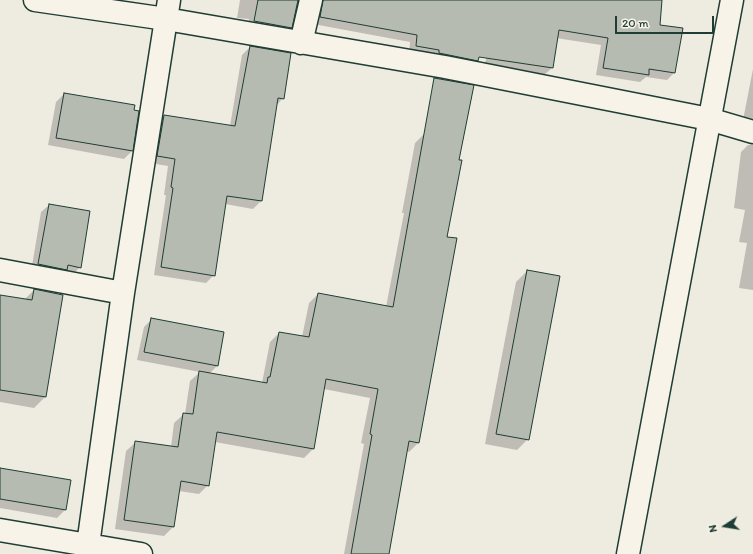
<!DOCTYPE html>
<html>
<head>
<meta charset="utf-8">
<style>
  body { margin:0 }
  #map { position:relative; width:753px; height:554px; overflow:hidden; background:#eeece1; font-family:Itim,sans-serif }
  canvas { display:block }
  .north { position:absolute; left:705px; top:506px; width:40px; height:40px; -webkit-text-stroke:3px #f7f3e8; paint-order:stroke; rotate:258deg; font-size:11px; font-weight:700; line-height:16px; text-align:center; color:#1f3d34 }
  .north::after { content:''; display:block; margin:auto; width:14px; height:18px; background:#1f3d34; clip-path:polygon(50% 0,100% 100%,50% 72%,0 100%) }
  .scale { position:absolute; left:615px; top:16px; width:99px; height:18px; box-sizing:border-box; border:2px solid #1f3d34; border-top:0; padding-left:5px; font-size:12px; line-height:14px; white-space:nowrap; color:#1f3d34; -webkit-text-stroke:3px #f7f3e8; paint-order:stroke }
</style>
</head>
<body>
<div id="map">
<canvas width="753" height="554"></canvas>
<div class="north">N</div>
<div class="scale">20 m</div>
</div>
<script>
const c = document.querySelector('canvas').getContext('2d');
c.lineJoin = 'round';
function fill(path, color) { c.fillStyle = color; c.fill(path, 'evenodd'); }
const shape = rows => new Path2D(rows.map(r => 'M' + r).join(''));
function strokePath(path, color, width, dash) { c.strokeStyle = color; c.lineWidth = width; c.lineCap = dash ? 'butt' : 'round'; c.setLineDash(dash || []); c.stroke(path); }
fill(shape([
  [240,0,297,0,291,27,283,35,247,29,249,19,237,18],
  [313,0,462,0,455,52,447,60,409,54,410,42,313,24],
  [504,0,661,0,659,26,674,73,667,80,646,77,640,82,596,75,601,45,556,38,552,68,544,75,484,66],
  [250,47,283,98,276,106,261,201,253,209,225,204,214,275,206,283,154,275,166,195,164,195,168,166,150,163,156,124,164,116,230,126,242,55],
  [753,69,753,130,743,120],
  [64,94,138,112,132,151,124,159,48,145,56,102],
  [424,134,446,237,418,443,409,452,407,451,388,554,344,554,364,444,361,443,370,398,324,389,313,449,304,458,215,442,208,485,199,494,179,491,173,527,164,536,115,529,126,451,136,442,171,447,174,423,184,414,185,414,190,381,200,372,137,360,144,327,152,319,223,332,217,366,209,374,262,383,270,342,279,333,302,337,309,303,318,294,386,307,404,213,402,213,415,143],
  [748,145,753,145,753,290,739,288,747,243,739,242,745,210,734,208,741,152],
  [49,205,80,267,72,275,31,272,41,212],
  [527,271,528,439,517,450,485,444,516,282],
  [34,290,45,397,34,408,0,402,0,296,24,300],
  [0,469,70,481,65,510,57,518,0,508]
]), '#0003');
const building = shape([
  [258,0,298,0,292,28,254,21,258,0],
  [323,0,662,0,660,25,683,28,675,73,649,69,649,75,603,68,608,38,559,30,553,68,479,57,478,61,439,53,439,50,416,46,417,35,320,17,323,0],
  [250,46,291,53,284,99,278,98,262,201,227,196,215,276,161,267,173,188,171,187,175,159,157,156,164,115,235,126,250,46],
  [434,78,474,85,459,160,462,160,447,237,457,238,419,443,409,441,389,554,351,554,372,435,370,434,378,389,326,379,314,449,217,432,209,486,181,481,174,527,124,520,135,441,178,447,183,413,193,414,199,371,267,383,268,377,270,377,279,332,309,337,318,293,393,307,434,78],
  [64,93,135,105,134,110,139,111,133,151,56,138,64,93],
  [49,204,90,211,81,268,68,265,67,270,38,264,49,204],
  [527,270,560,276,529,440,496,434,527,270],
  [34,289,63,295,46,397,0,390,0,295,32,300,34,289],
  [151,318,224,332,218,366,144,352,151,318],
  [0,468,71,480,66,510,0,499,0,468]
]);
fill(building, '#b5bbb0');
strokePath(building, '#1f3d34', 1);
const minor = shape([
  [35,0,166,19,445,67,709,119,753,132],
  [301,43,311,0],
  [0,270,123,293],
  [0,530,141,554],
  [88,545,123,293,169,0]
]);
const tertiary = shape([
  [628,554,732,0]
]);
strokePath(minor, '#1f3d34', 25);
strokePath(tertiary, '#1f3d34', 25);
strokePath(minor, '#f7f3e8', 22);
strokePath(tertiary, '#f7f3e8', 22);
</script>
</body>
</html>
